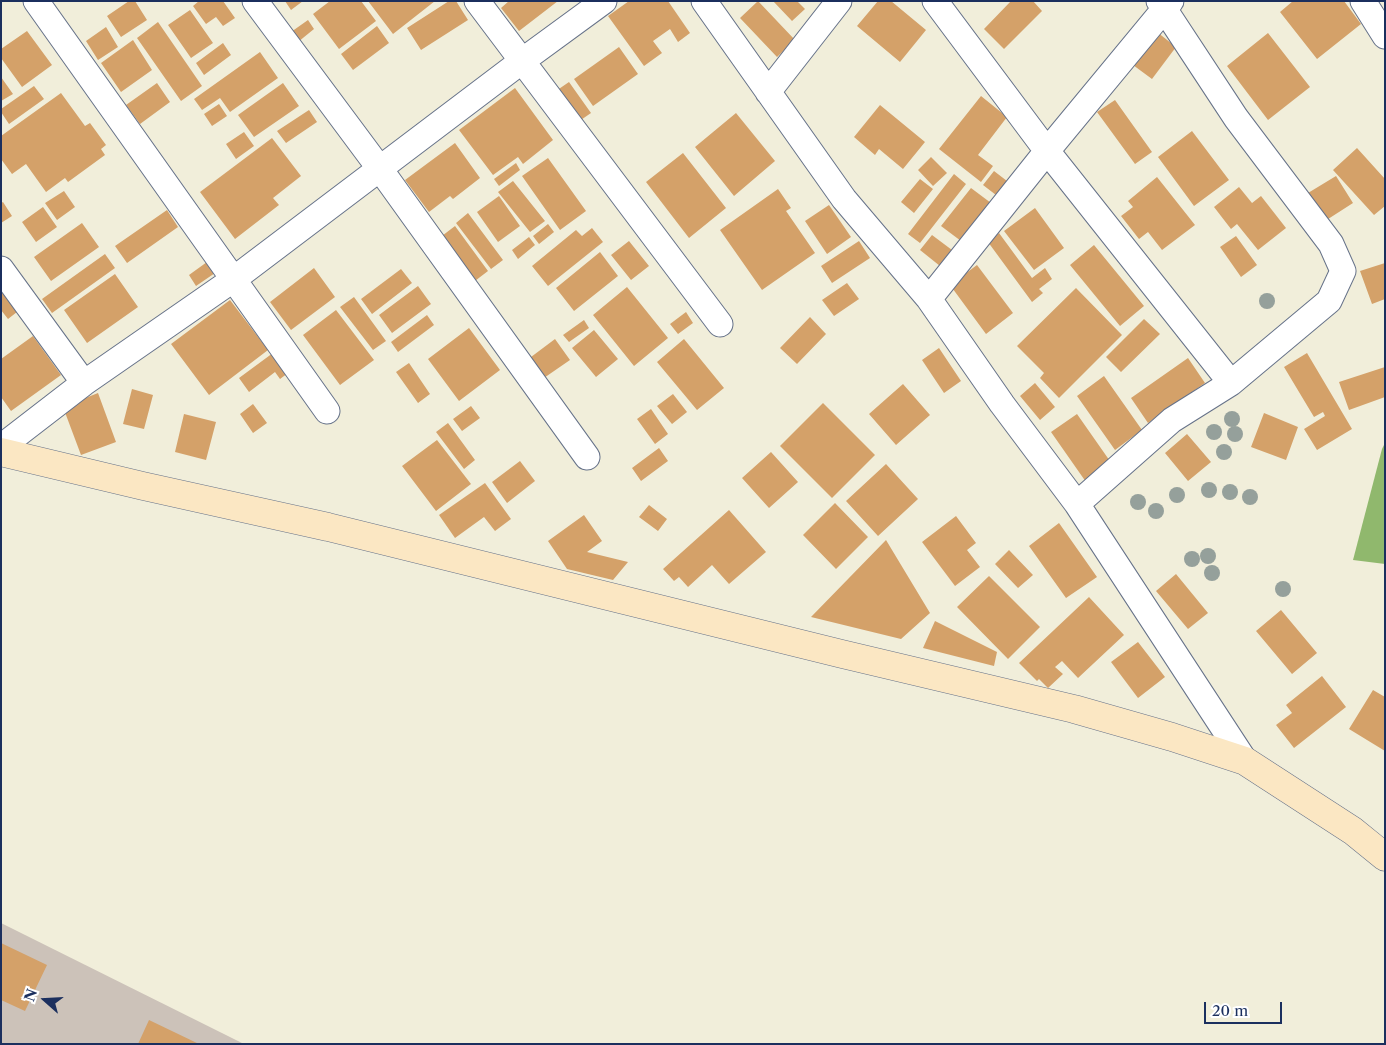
<!DOCTYPE html>
<style>
body{margin:0}
#map{position:relative;width:1386px;height:1045px;overflow:hidden;background:#f1eeda;font-family:"Libre Caslon Text",serif}
canvas{display:block}
.frame{position:absolute;inset:0;border:2px solid #1b2f5e;pointer-events:none}
.north{position:absolute;left:20px;top:975px;width:50px;height:50px;-webkit-text-stroke:4px #fff;paint-order:stroke;rotate:289deg;font-size:14px;font-weight:700;line-height:20px;text-align:center;color:#1b2f5e}
.north::after{content:'';display:block;margin:auto;width:18px;height:22px;background:#1b2f5e;clip-path:polygon(50% 0,100% 100%,50% 72%,0 100%)}
.scale{position:absolute;left:1204px;top:1002px;width:78px;height:22px;box-sizing:border-box;border:2px solid #1b2f5e;border-top:0;padding-left:6px;font-size:15px;line-height:18px;white-space:nowrap;color:#1b2f5e;-webkit-text-stroke:4px #fff;paint-order:stroke}
</style>
<div id="map">
<canvas width="1386" height="1045"></canvas>
<div class="frame"></div>
<div class="north">N</div>
<div class="scale">20 m</div>
</div>
<script>
const context = document.querySelector('canvas').getContext('2d');
context.lineJoin = 'round';
function paint(path, color) { context.fillStyle = color; context.fill(path, 'evenodd'); }
function stroke(path, color, width, dash) { context.strokeStyle = color; context.lineWidth = width; context.lineCap = dash ? 'butt' : 'round'; context.setLineDash(dash || []); context.stroke(path); }
const industrial = new Path2D(`
 M1 923 244 1044H1Z`);
const forest = new Path2D(`
 M1385 443V564L1353 560 1382 449Z`);
const building = new Path2D(`
 M129 1H135L147 20 121 37 107 16Z
 M199 1H223L235 18 223 26 216 17 206 24 193 6Z
 M285 1H303L291 10Z
 M330 1H361L376 21 339 49 313 14Z
 M368 1H435L393 34Z
 M449 1H456L468 20 421 50 407 28Z
 M509 1H558L519 31 501 8Z
 M629 1H668L690 33 678 42 670 29 653 41 662 53 644 66 608 16Z
 M758 1 795 40 777 57 740 18Z
 M773 1H797L805 9 792 21Z
 M878 1H891L926 30 900 62 857 26Z
 M1011 1H1033L1042 11 1004 49 984 29Z
 M1293 1H1344L1361 24 1317 59 1280 12Z
 M190 10 213 43 191 58 168 25Z
 M308 20 314 29 298 42 291 32Z
 M158 22 202 86 181 101 137 38Z
 M377 26 389 43 353 70 341 54Z
 M106 27 118 47 98 60 86 41Z
 M27 31 52 65 22 87 1 58V49Z
 M1157 32 1176 47 1152 79 1133 65Z
 M1268 33 1310 87 1268 120 1227 66Z
 M133 40 152 70 121 92 101 63Z
 M223 43 231 55 204 75 196 63Z
 M619 47 638 74 593 106 574 79Z
 M260 52 278 78 230 112 220 98 202 110 194 99Z
 M1 77 13 94 1 101Z
 M569 82 591 113 575 124 553 93Z
 M157 83 170 102 140 124 126 105Z
 M283 83 299 106 254 137 238 115Z
 M34 86 44 99 9 124 1 112V109Z
 M515 88 553 140 523 164 518 157 493 175 459 130Z
 M61 93 85 126 90 123 106 145 101 149 105 155 68 182 65 178 46 192 26 164 12 174 1 159V136Z
 M981 96 1007 117 978 155 993 166 981 182 939 149Z
 M1115 100 1152 152 1135 164 1097 112Z
 M219 104 227 116 212 126 204 114Z
 M880 105 925 142 903 169 879 149 875 155 854 137Z
 M309 110 317 122 286 143 277 131Z
 M736 113 775 161 734 196 695 147Z
 M1192 131 1229 180 1194 206 1158 157Z
 M244 132 254 146 236 159 226 144Z
 M272 138 301 176 273 198 279 205 235 239 200 192Z
 M455 143 480 178 453 199 450 196 429 212 405 180Z
 M1357 148 1385 179V206L1374 215 1333 170Z
 M683 153 726 208 689 238 646 182Z
 M931 157 947 173 933 186 918 170Z
 M548 158 586 211 560 230 522 176Z
 M516 163 520 170 499 186 494 179Z
 M994 171 1007 181 996 195 983 185Z
 M954 174 966 184 920 243 908 234Z
 M1336 176 1353 203 1325 221 1308 193Z
 M1157 177 1195 225 1162 250 1148 232 1139 239 1121 216 1133 207 1128 201Z
 M920 179 933 189 914 213 901 202Z
 M513 181 545 221 530 232 498 192Z
 M1239 187 1252 203 1261 196 1286 228 1258 250 1237 224 1231 229 1214 207Z
 M971 188 991 203 961 241 941 226Z
 M778 189 791 208 786 211 815 253 762 290 720 230Z
 M64 191 75 207 57 220 45 203Z
 M499 196 520 226 498 242 477 212Z
 M3 202 12 216 1 223V203Z
 M829 205 851 237 827 254 805 221Z
 M43 207 57 227 36 242 22 222Z
 M1035 208 1064 248 1034 270 1004 231Z
 M167 210 178 227 127 263 115 246Z
 M468 213 503 260 491 269 456 223Z
 M82 223 99 247 51 281 34 257Z
 M548 224 554 232 539 244 533 236Z
 M455 226 488 271 471 284 438 239Z
 M592 228 603 242 548 286 532 266 576 230 582 236Z
 M999 233 1032 278 1045 268 1052 279 1039 289 1043 293 1032 302 988 242Z
 M932 235 952 250 940 266 920 250Z
 M1236 236 1257 265 1241 277 1220 247Z
 M529 237 535 245 518 259 512 250Z
 M629 241 649 266 631 280 611 255Z
 M859 241 870 258 832 283 821 266Z
 M1094 245 1144 306 1120 326 1070 265Z
 M600 252 618 276 574 311 556 288Z
 M105 254 115 268 52 313 42 299Z
 M207 262 215 273 196 286 189 275Z
 M1385 263V299L1372 304 1360 271Z
 M977 265 1013 313 986 334 950 285Z
 M314 268 335 297 291 330 270 302Z
 M401 269 412 283 372 314 361 299Z
 M115 274 138 307 87 343 64 310Z
 M847 283 859 299 834 316 822 300Z
 M418 286 431 304 392 333 379 315Z
 M627 287 668 338 634 366 593 315Z
 M1076 288 1122 335 1059 398 1040 378 1044 373 1017 346Z
 M1 290 17 312 8 319 1 310Z
 M354 297 386 341 373 350 340 307Z
 M230 300 268 350 209 395 171 344Z
 M336 310 374 360 340 385 303 335Z
 M686 312 693 323 678 334 670 324Z
 M427 315 434 325 398 352 391 342Z
 M810 317 826 334 797 364 780 348Z
 M1144 319 1160 334 1121 372 1106 357Z
 M584 320 589 328 569 342 563 335Z
 M469 328 500 370 459 401 428 359Z
 M594 330 618 359 596 377 572 348Z
 M33 336 61 375 11 411 1 397V359Z
 M555 339 570 360 541 380 527 360Z
 M684 339 724 388 697 410 657 362Z
 M939 348 961 381 944 393 922 360Z
 M277 350 292 370 280 379 275 372 249 392 239 378Z
 M1307 353 1352 429 1317 450 1304 429 1325 416 1323 412 1314 417 1284 367Z
 M1188 358 1205 383 1148 423 1131 398Z
 M409 363 430 394 418 403 396 372Z
 M1385 367V397L1349 410 1339 382Z
 M1104 376 1142 430 1115 450 1077 396Z
 M1035 383 1055 407 1040 420 1020 396Z
 M903 384 930 415 896 445 869 414Z
 M132 389 153 395 144 429 123 424Z
 M98 393 116 442 81 455 63 407Z
 M673 394 687 412 672 424 657 406Z
 M823 403 875 455 832 498 780 446Z
 M253 404 267 423 253 433 240 414Z
 M471 406 480 418 462 431 453 419Z
 M651 409 668 434 655 444 637 419Z
 M1264 413 1298 427 1286 460 1251 447Z
 M184 414 216 422 206 460 175 452Z
 M1077 414 1112 464 1086 482 1051 432Z
 M448 423 475 460 464 469 436 432Z
 M1187 434 1211 462 1188 481 1165 453Z
 M437 440 471 484 436 511 402 466Z
 M659 448 668 461 641 481 632 468Z
 M771 452 798 482 769 508 742 478Z
 M520 461 535 481 507 503 492 482Z
 M886 464 918 499 878 536 846 501Z
 M485 483 511 519 495 531 484 517 455 538 439 515Z
 M835 503 868 537 836 569 803 535Z
 M649 505 667 519 658 531 639 517Z
 M729 510 766 552 729 584 712 565 688 587 679 577 674 581 663 569Z
 M584 515 602 541 587 552 628 562 613 580 567 569 548 541Z
 M956 516 976 543 967 550 980 567 955 586 922 542Z
 M1059 523 1097 577 1066 598 1029 546Z
 M886 540 930 613 901 639 811 617Z
 M1009 550 1033 575 1018 588 995 564Z
 M1176 574 1208 613 1188 629 1156 591Z
 M989 576 1040 627 1008 659 957 607Z
 M1089 597 1124 635 1078 678 1062 661 1055 667 1063 674 1048 688 1039 679 1037 681 1019 663Z
 M1281 610 1317 653 1292 674 1256 631Z
 M935 621 997 652 994 666 923 648Z
 M1138 642 1165 677 1138 698 1111 662Z
 M1322 676 1346 707 1294 748 1276 725 1292 713 1286 705Z
 M1373 690 1385 697V751L1349 729Z
 M1 943 47 965 25 1011 1 1000Z
 M149 1020 199 1044H138Z`);
const street = new Path2D(`
 M36 1 327 411
 M255 1 380 169 587 457
 M477 1 720 324
 M704 1 844 199 929 299 1002 404 1077 504 1245 761
 M935 1 1047 151 1231 383
 M1363 1 1385 36
 M768 92 839 1
 M1 269 84 383
 M929 299 1047 151 1171 1
 M1 447 84 383 234 279 522 61 604 1
 M1077 504 1172 420 1231 383 1329 301 1343 271 1331 244 1236 118 1159 1`);
const secondary = new Path2D(`
 M1 452 143 486 328 527 842 654 1074 709 1172 737 1245 761 1353 831 1385 857`);
const trees = [
 [1267,301],
 [1232,419],
 [1214,432],
 [1235,434],
 [1224,452],
 [1209,490],
 [1230,492],
 [1177,495],
 [1250,497],
 [1138,502],
 [1156,511],
 [1208,556],
 [1192,559],
 [1212,573],
 [1283,589]
];
paint(industrial, '#ccc2b9');
paint(forest, '#90b86d');
paint(building, '#d4a169');
stroke(street, '#667289', 27);
stroke(secondary, '#667289', 29);
stroke(street, '#fff', 25);
stroke(secondary, '#fbe7c3', 28);
context.fillStyle = '#95a09b';
for (const [x, y] of trees) { context.beginPath(); context.arc(x, y, 8, 0, 2 * Math.PI); context.fill(); }
</script>
